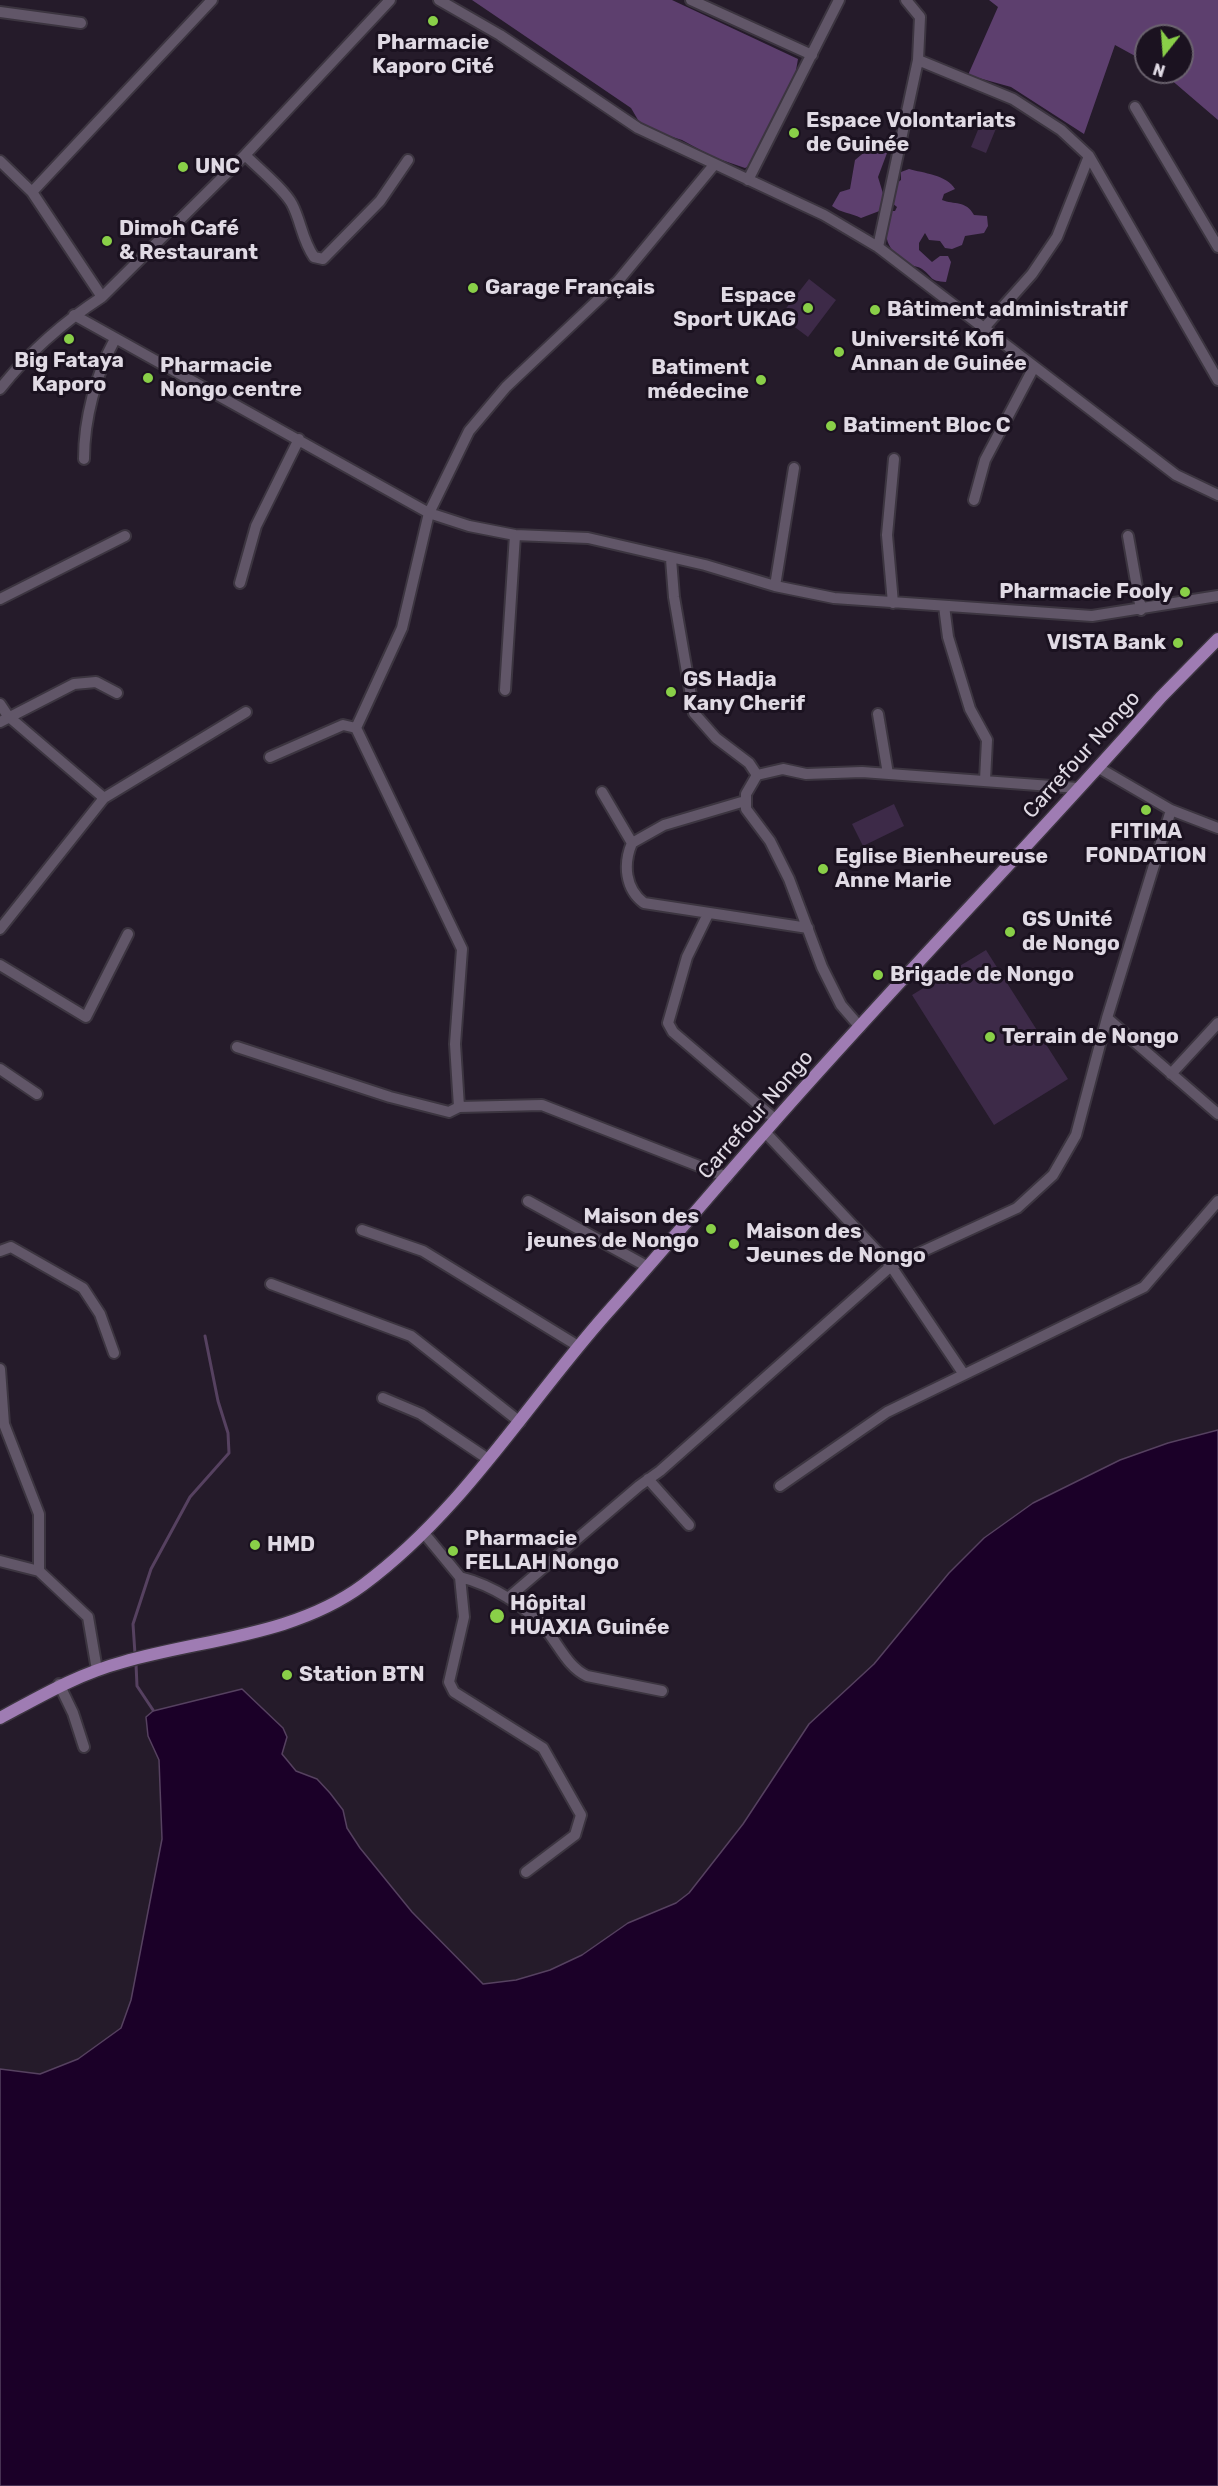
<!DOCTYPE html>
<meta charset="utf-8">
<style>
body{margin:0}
#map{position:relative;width:1218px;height:2486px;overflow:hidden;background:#251b2a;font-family:Rubik,sans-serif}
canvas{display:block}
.north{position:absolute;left:1134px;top:24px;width:60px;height:60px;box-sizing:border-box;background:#1b1220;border:2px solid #6a626e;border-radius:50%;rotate:197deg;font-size:16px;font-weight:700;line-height:24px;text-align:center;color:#e0dae4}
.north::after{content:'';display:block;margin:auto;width:21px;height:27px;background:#89cf48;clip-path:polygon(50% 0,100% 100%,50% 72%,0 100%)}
</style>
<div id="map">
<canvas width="1218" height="2486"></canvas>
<div class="north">N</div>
</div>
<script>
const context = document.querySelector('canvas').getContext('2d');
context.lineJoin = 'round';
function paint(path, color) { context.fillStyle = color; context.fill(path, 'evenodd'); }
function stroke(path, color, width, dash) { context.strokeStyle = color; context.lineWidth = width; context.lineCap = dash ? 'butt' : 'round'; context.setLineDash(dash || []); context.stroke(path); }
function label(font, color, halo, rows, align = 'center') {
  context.font = font + ' Rubik,sans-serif'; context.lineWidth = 6; context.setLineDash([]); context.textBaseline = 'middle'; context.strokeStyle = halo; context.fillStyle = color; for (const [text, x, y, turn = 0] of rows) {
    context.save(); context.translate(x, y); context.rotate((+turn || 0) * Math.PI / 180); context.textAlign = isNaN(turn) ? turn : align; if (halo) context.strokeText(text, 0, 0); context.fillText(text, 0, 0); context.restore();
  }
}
const green = new Path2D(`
 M984 115 999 121 986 153 971 147Z
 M809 279 836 300 808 337 780 316Z
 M894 804 904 826 863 846 852 824Z
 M986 950 1068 1079 994 1125 912 995Z`);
const forest = new Path2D(`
 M472 0H672L798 59 795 76 760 144 766 154 760 162 745 168 713 157 682 140 650 130 641 125 631 108Z
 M989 0H1218V120L1162 72H1182V36H1146V62L1115 45 1084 134 1011 87 968 75 998 7Z
 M868 143 887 153 878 177 885 200 882 210 861 218C851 213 841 213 832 206L840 192 850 189 855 160 867 150 864 144Z
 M909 169C923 173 947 175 955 189L944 194 942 200C954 205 966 200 974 215L987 216 988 226 984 233 965 236 962 245 952 249 945 248 940 241 929 240 925 233 919 243V250L932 262 940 256H948L951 262 946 282C929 281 933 277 922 269 918 266 912 266 908 264 886 249 882 237 890 211H895L897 207 892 203 894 185 901 180V172Z`);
const water = new Path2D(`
 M1218 1430V2486H0V2069L40 2074 78 2059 121 2028 131 2000 162 1839 159 1760 148 1736 146 1717 153 1711 242 1689 283 1728 287 1737 282 1754 296 1771 317 1779 330 1793 343 1810 347 1828 360 1848 412 1912 483 1984 516 1980 550 1970 582 1955 628 1923 676 1903 689 1893 743 1824 809 1724 874 1664 949 1573 984 1538 1033 1503 1120 1460 1168 1443Z`);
const stream = new Path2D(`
 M135 1654 133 1624 151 1569 190 1497 229 1453 228 1433 218 1401 205 1336
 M136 1664 137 1686 153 1710`);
const minor = new Path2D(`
 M439 0 500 35 638 128 824 215 878 247 1176 475 1218 495
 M691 0 812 55
 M0 12 81 23
 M918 60 1013 99 1061 130 1089 156 1218 380
 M1135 107 1218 247
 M245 155C258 168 284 189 292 204 301 221 302 240 314 257L323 259 380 201 408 160
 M0 161 32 192 102 297
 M748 180 839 0
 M32 192 212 0
 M878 247 918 60 920 17 906 0
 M74 315 429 513 469 526 515 535 588 538 705 565 775 586 834 598 1092 616 1218 596
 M984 328 1032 274 1057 237 1089 156
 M0 389C29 352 62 323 102 297L245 155 390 0
 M84 459C84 419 96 374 115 339
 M974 500 985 460 1034 367
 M1128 536 1141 610
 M671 559 674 597 694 713 716 738 749 763 757 775
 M240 583 256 526 299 439
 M775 586 794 468
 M0 599 125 536
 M893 603 887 535 894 459
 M944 606 948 637 970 709 987 740 985 780
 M505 690 515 535
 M0 704 8 716 104 798
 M878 714 888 774
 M0 722 74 684 96 682 117 693
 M270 757 343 725 356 728
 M1099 768 1171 810 1218 828
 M602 792 632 843
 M745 801 664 825 632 843C623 864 625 889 644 903L808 928
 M708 914 687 957 668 1023 673 1032 776 1120
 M0 929 104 798 246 712
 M0 965 86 1017 128 934
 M1107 1018 1218 1114
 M860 1027 841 1005 822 967 789 879 770 841 746 809V794L757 775 783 769 806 774 862 772 1078 788
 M237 1047 390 1097 449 1112 459 1107 542 1105 727 1177
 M0 1069 37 1094
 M1171 1074 1218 1023
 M459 1107 455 1044 462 949 356 728 402 628 429 513 469 431 506 387 618 281 714 165
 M765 1132 891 1266 963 1373
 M528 1201 648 1267
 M362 1230 423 1251 578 1346
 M0 1251 11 1247 83 1288 100 1314 114 1353
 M271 1284 411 1336 520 1422
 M0 1369 4 1424 39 1514V1571L88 1617 97 1670
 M383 1398 421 1414 488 1459
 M648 1479 689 1525
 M780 1486 887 1412 1144 1287 1218 1201
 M423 1532 460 1577 464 1617 449 1682 454 1692 543 1748 581 1815 575 1835 526 1872
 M0 1561 39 1571
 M460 1577C492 1585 526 1606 547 1631 560 1647 568 1667 587 1676L662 1691
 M508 1598 639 1486 660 1471 891 1266 1017 1208 1053 1175 1076 1135 1107 1018 1171 810
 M59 1684 73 1713 84 1747`);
const major = new Path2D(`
 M0 1718C41 1696 78 1674 123 1662 203 1639 294 1636 363 1585 462 1512 527 1403 607 1313 660 1254 711 1193 764 1133 893 985 1031 845 1161 697L1218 639`);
const markers = [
 [433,21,6,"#89cf48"],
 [794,133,6,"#89cf48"],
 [183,167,6,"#89cf48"],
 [107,241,6,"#89cf48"],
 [473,288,6,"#89cf48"],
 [808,308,6,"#89cf48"],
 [875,310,6,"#89cf48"],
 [69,339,6,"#89cf48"],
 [839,352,6,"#89cf48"],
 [148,378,6,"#89cf48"],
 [761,380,6,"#89cf48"],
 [831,426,6,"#89cf48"],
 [1185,592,6,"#89cf48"],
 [1178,643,6,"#89cf48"],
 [671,692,6,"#89cf48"],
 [1146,810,6,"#89cf48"],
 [823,869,6,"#89cf48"],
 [1010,932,6,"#89cf48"],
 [878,975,6,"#89cf48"],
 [990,1037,6,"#89cf48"],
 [711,1229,6,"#89cf48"],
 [734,1244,6,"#89cf48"],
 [255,1545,6,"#89cf48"],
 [453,1551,6,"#89cf48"],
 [497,1616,8,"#89cf48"],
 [287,1675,6,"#89cf48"]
];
const poiNames = [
 ["Pharmacie",433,43,"center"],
 ["Kaporo Cité",433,67,"center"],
 ["Espace Volontariats",806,121],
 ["de Guinée",806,145],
 ["UNC",195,167],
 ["Dimoh Café",119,229],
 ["& Restaurant",119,253],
 ["Garage Français",485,288],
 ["Espace",796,296,"right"],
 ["Sport UKAG",796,320,"right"],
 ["Bâtiment administratif",887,310],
 ["Université Kofi",851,340],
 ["Annan de Guinée",851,364],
 ["Big Fataya",69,361,"center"],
 ["Kaporo",69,385,"center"],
 ["Pharmacie",160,366],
 ["Nongo centre",160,390],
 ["Batiment",749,368,"right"],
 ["médecine",749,392,"right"],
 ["Batiment Bloc C",843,426],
 ["Pharmacie Fooly",1173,592,"right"],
 ["VISTA Bank",1166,643,"right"],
 ["GS Hadja",683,680],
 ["Kany Cherif",683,704],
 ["FITIMA",1146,832,"center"],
 ["FONDATION",1146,856,"center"],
 ["Eglise Bienheureuse",835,857],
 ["Anne Marie",835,881],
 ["GS Unité",1022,920],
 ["de Nongo",1022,944],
 ["Brigade de Nongo",890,975],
 ["Terrain de Nongo",1002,1037],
 ["Maison des",699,1217,"right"],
 ["jeunes de Nongo",699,1241,"right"],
 ["Maison des",746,1232],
 ["Jeunes de Nongo",746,1256],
 ["Pharmacie",465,1539],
 ["FELLAH Nongo",465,1563],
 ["HMD",267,1545],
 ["Hôpital",510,1604],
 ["HUAXIA Guinée",510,1628],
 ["Station BTN",299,1675]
];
const streetNames = [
 ["Carrefour Nongo",1082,755,-48],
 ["Carrefour Nongo",756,1115,-49]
];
paint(green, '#3d2a48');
paint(forest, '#5d3f6e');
paint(water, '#1b0028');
stroke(water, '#564160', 1.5);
stroke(stream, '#564160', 3);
stroke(minor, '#3c3540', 14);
stroke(major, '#3c3540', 15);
stroke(minor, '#615668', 10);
stroke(major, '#9f7cb3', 12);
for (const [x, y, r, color] of markers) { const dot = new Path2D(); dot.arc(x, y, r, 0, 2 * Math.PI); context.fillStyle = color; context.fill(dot); stroke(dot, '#1b1220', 2); }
label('bold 21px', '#e0dae4', '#1b1220', poiNames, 'left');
label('21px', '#e0dae4', '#1b1220', streetNames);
</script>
